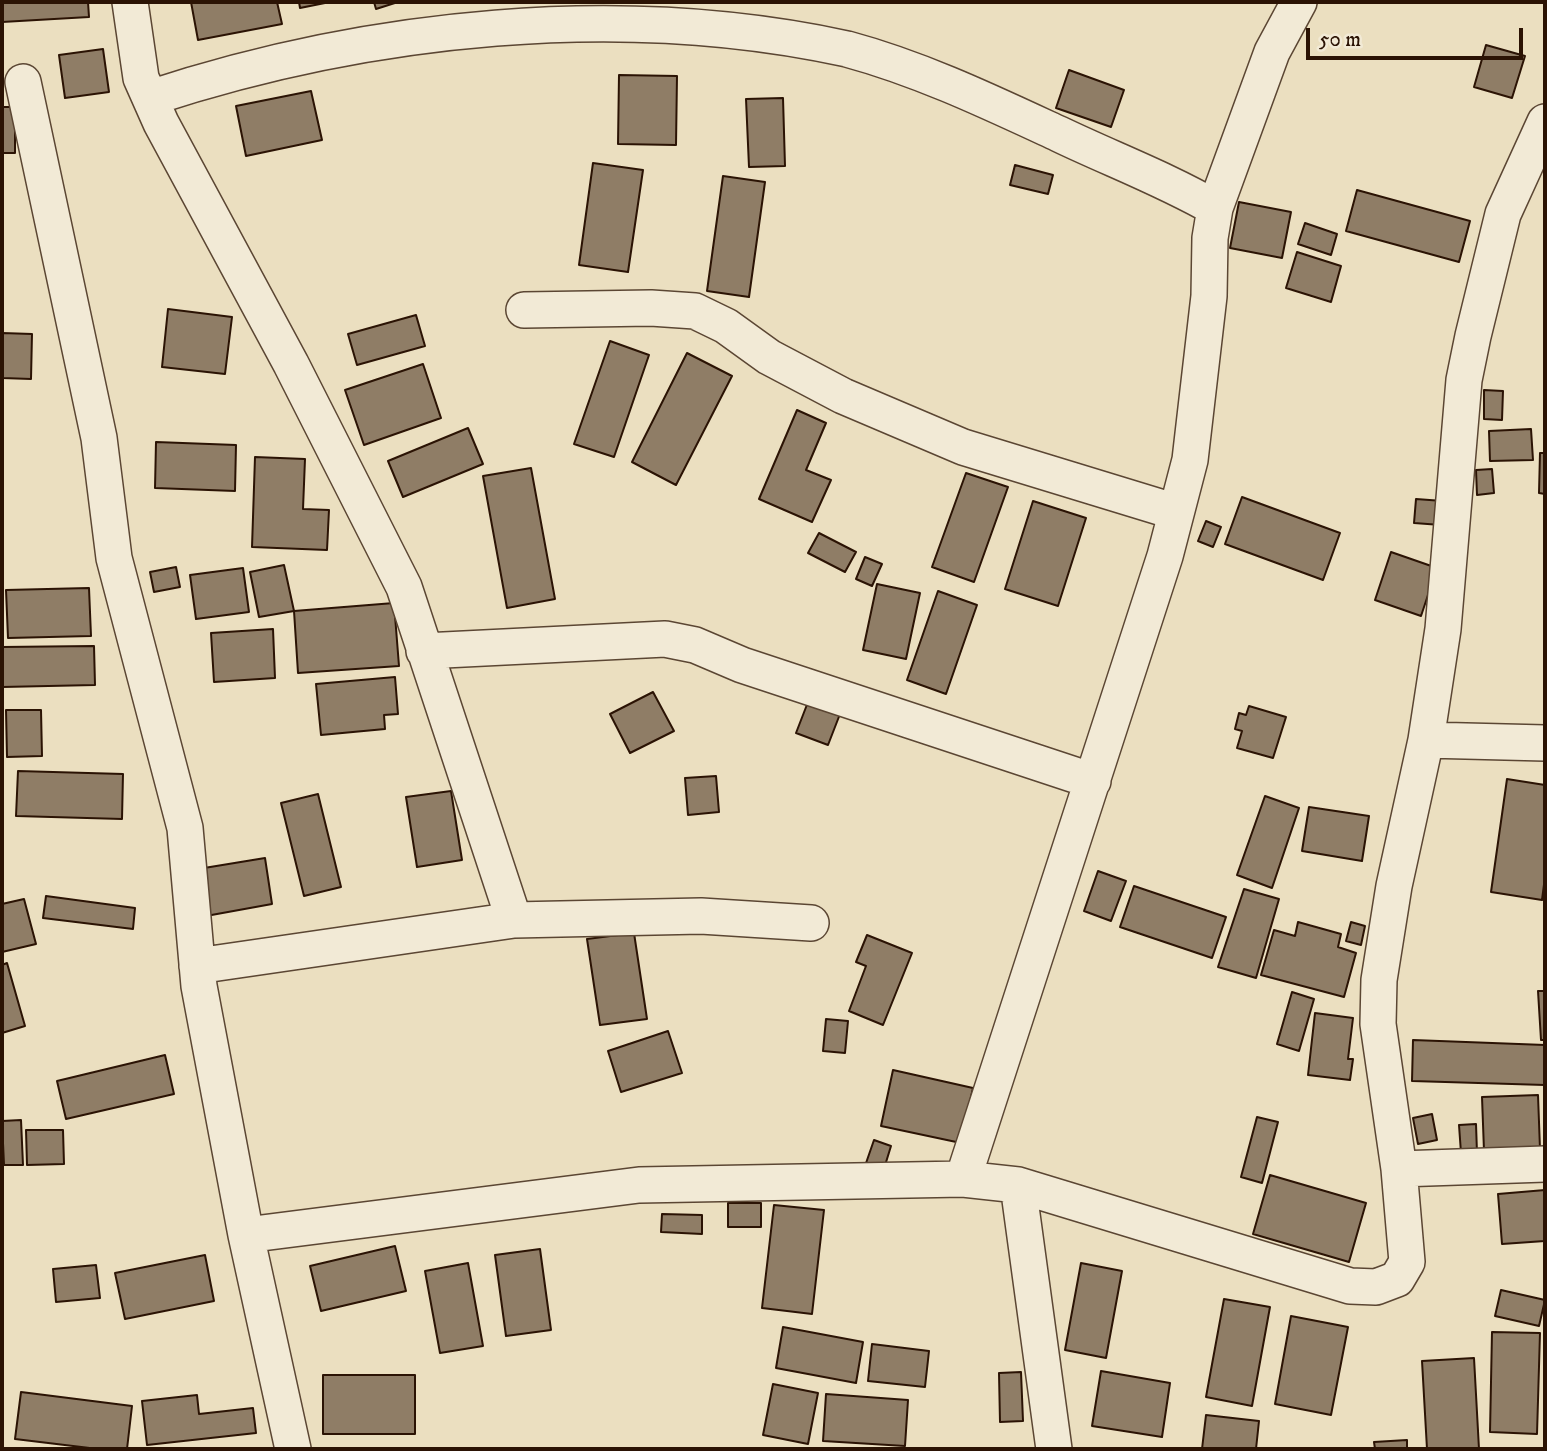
<!DOCTYPE html>
<style>
body{margin:0}
#map{position:relative;width:1547px;height:1451px;overflow:hidden;background:#ebdfc0;font-family:"IM FELL DW Pica",serif}
canvas{display:block}
.frame{position:absolute;inset:0;border:4px solid #2b1304;pointer-events:none}
.scale{position:absolute;left:1306px;top:28px;width:217px;height:32px;box-sizing:border-box;border:4px solid #2b1304;border-top:0;padding-left:9px;font-size:21px;line-height:24px;white-space:nowrap;color:#2b1304;-webkit-text-stroke:5px #f2ead6;paint-order:stroke}
</style>
<div id="map">
<canvas width="1547" height="1451"></canvas>
<div class="frame"></div>
<div class="scale">50 m</div>
</div>
<script>
const context = document.querySelector('canvas').getContext('2d');
context.lineJoin = 'round';
function paint(path, color) { context.fillStyle = color; context.fill(path, 'evenodd'); }
function stroke(path, color, width, dash) { context.strokeStyle = color; context.lineWidth = width; context.lineCap = dash ? 'butt' : 'round'; context.setLineDash(dash || []); context.stroke(path); }
const building = new Path2D(`
 M2 2H88L89 17 2 22Z
 M191 2H277L282 24 198 40Z
 M299 2H330L300 8Z
 M374 2H398L376 9Z
 M1486 45 1525 56 1512 98 1474 87Z
 M103 49 109 92 65 98 59 55Z
 M1069 70 1124 90 1111 127 1056 108Z
 M619 75 677 76 676 145 618 144Z
 M311 91 322 140 246 156 236 106Z
 M783 98 785 166 749 167 746 99Z
 M2 107H15V153H2Z
 M593 163 643 170 628 272 579 265Z
 M1015 165 1053 175 1048 194 1010 185Z
 M723 176 765 182 749 297 707 291Z
 M1357 190 1470 221 1459 262 1346 231Z
 M1239 202 1291 212 1282 258 1230 248Z
 M1305 223 1337 234 1331 255 1298 244Z
 M1297 252 1341 266 1331 302 1286 288Z
 M168 309 232 317 225 374 162 367Z
 M416 315 425 346 357 365 348 334Z
 M2 333 32 334 31 379 2 378Z
 M610 341 649 355 614 457 574 444Z
 M687 353 732 376 676 485 632 462Z
 M423 364 441 418 364 445 345 390Z
 M1484 390 1503 391 1502 420 1484 419Z
 M797 410 826 423 806 470 831 480 812 522 759 499Z
 M468 428 483 464 403 497 388 461Z
 M1531 429 1533 460 1490 461 1489 431Z
 M156 442 236 445 235 491 155 488Z
 M1540 453H1545V494L1539 493Z
 M255 457 305 459 303 509 329 510 327 550 252 547Z
 M531 468 555 599 507 608 483 476Z
 M1492 469 1494 493 1477 495 1476 470Z
 M966 473 1008 487 974 582 932 567Z
 M1242 497 1340 533 1323 580 1225 544Z
 M1416 499 1443 501 1441 525 1414 523Z
 M1033 501 1086 518 1058 606 1005 589Z
 M1206 521 1221 527 1213 547 1198 541Z
 M819 533 856 552 845 572 808 553Z
 M1391 552 1437 568 1421 616 1375 600Z
 M865 557 882 564 872 586 856 579Z
 M284 565 294 611 259 617 250 572Z
 M176 567 180 587 154 592 150 572Z
 M243 568 249 612 196 619 190 575Z
 M877 584 920 593 906 659 863 650Z
 M89 588 91 636 8 638 6 590Z
 M938 591 977 605 946 694 907 680Z
 M394 603 399 666 298 673 294 611Z
 M273 629 275 678 214 682 211 633Z
 M94 646 95 685 2 687V647Z
 M395 677 398 714 384 715 385 729 321 735 316 684Z
 M653 692 674 731 630 753 610 714Z
 M808 702 840 714 828 745 796 733Z
 M1249 706 1286 717 1273 758 1237 748 1242 731 1235 729 1239 713 1246 715Z
 M6 710H41L42 756 7 757Z
 M18 771 123 774 122 819 16 816Z
 M716 776 719 812 688 815 685 778Z
 M1507 779 1545 785V877L1542 900 1491 892Z
 M451 791 462 860 417 867 406 797Z
 M318 794 341 887 304 896 281 803Z
 M1265 796 1299 808 1272 888 1237 875Z
 M1309 807 1369 816 1362 861 1302 851Z
 M265 858 272 904 206 916 198 869Z
 M1098 871 1126 881 1111 921 1084 911Z
 M1134 886 1226 917 1212 958 1120 927Z
 M1244 889 1279 899 1256 978 1218 967Z
 M46 896 135 908 133 929 43 918Z
 M24 899 36 944 2 952V904Z
 M1298 922 1341 934 1338 947 1356 953 1344 997 1261 975 1274 930 1295 936Z
 M1351 922 1365 926 1361 945 1346 941Z
 M634 933 647 1019 600 1025 587 939Z
 M867 935 912 953 883 1025 849 1011 866 966 856 962Z
 M7 963 25 1026 2 1033V965Z
 M1538 991H1545V1040H1541Z
 M1292 992 1314 999 1299 1051 1277 1044Z
 M1315 1013 1353 1018 1348 1059H1353L1350 1080 1308 1075Z
 M826 1019 848 1021 845 1053 823 1051Z
 M668 1031 682 1073 621 1092 608 1051Z
 M1413 1040 1545 1045V1085L1412 1081Z
 M165 1055 174 1094 66 1119 57 1081Z
 M893 1070 973 1088 961 1143 881 1126Z
 M1538 1095 1540 1149 1484 1151 1482 1097Z
 M1432 1114 1437 1140 1418 1144 1413 1118Z
 M1257 1117 1278 1122 1262 1183 1241 1177Z
 M21 1120 23 1165H4L2 1121Z
 M1476 1124 1477 1153H1461L1459 1125Z
 M26 1130H63L64 1164 27 1165Z
 M874 1140 891 1146 883 1172 865 1166Z
 M1270 1175 1366 1203 1349 1262 1253 1234Z
 M1545 1190V1241L1502 1244 1498 1194Z
 M728 1203H761V1227H728Z
 M774 1205 824 1210 812 1314 762 1308Z
 M662 1214 702 1215V1234L661 1232Z
 M395 1246 406 1291 321 1311 310 1266Z
 M540 1249 551 1330 506 1336 495 1255Z
 M205 1255 214 1301 125 1319 115 1273Z
 M468 1263 483 1346 440 1353 425 1271Z
 M1081 1263 1122 1271 1106 1358 1065 1350Z
 M96 1265 100 1298 56 1302 53 1269Z
 M1501 1290 1545 1300 1539 1326 1495 1316Z
 M1224 1299 1270 1307 1252 1406 1206 1397Z
 M1291 1316 1348 1327 1331 1415 1275 1404Z
 M783 1327 863 1342 856 1383 776 1368Z
 M1492 1332 1540 1333 1537 1434 1490 1432Z
 M872 1344 929 1351 925 1387 868 1381Z
 M1474 1358 1479 1449H1427L1422 1361Z
 M1101 1371 1170 1383 1162 1437 1092 1426Z
 M1021 1372 1023 1421 1000 1422 999 1373Z
 M323 1375H415V1434H323Z
 M773 1384 818 1393 808 1444 763 1435Z
 M21 1392 132 1406 127 1449H98L15 1439Z
 M826 1394 908 1400 905 1446 823 1441Z
 M197 1395 199 1414 253 1408 256 1433 147 1445 142 1401Z
 M1206 1415 1259 1421 1256 1449H1202Z
 M1407 1440V1449H1375L1374 1442Z`);
const minor = new Path2D(`
 M130 2 141 78 161 123 291 364 404 587 514 920 197 966
 M23 82 99 438 114 558 185 828 199 986 246 1235 293 1449
 M150 98C369 26 621 0 847 49 921 69 990 102 1059 134 1111 159 1165 179 1215 208
 M524 310 651 308 695 311 726 326 769 357 843 396 963 447 1176 512
 M424 651 665 639 695 645 742 665 1093 781
 M1426 740 1545 743
 M514 920 701 916 811 923
 M1399 1169 1545 1164
 M963 1179 1165 556 1190 460 1209 296 1210 238 1215 208 1272 52 1299 2
 M1018 1185 1054 1449
 M246 1235 639 1185 963 1179 1018 1185 1350 1286 1376 1287 1397 1279 1407 1262 1399 1169 1378 1024 1379 980 1394 886 1426 740 1443 629 1464 380 1473 336 1503 214 1545 122`);
paint(building, '#8f7d66');
stroke(building, '#2b1304', 2);
stroke(minor, '#5b4633', 38);
stroke(minor, '#f2ead6', 35);
</script>
